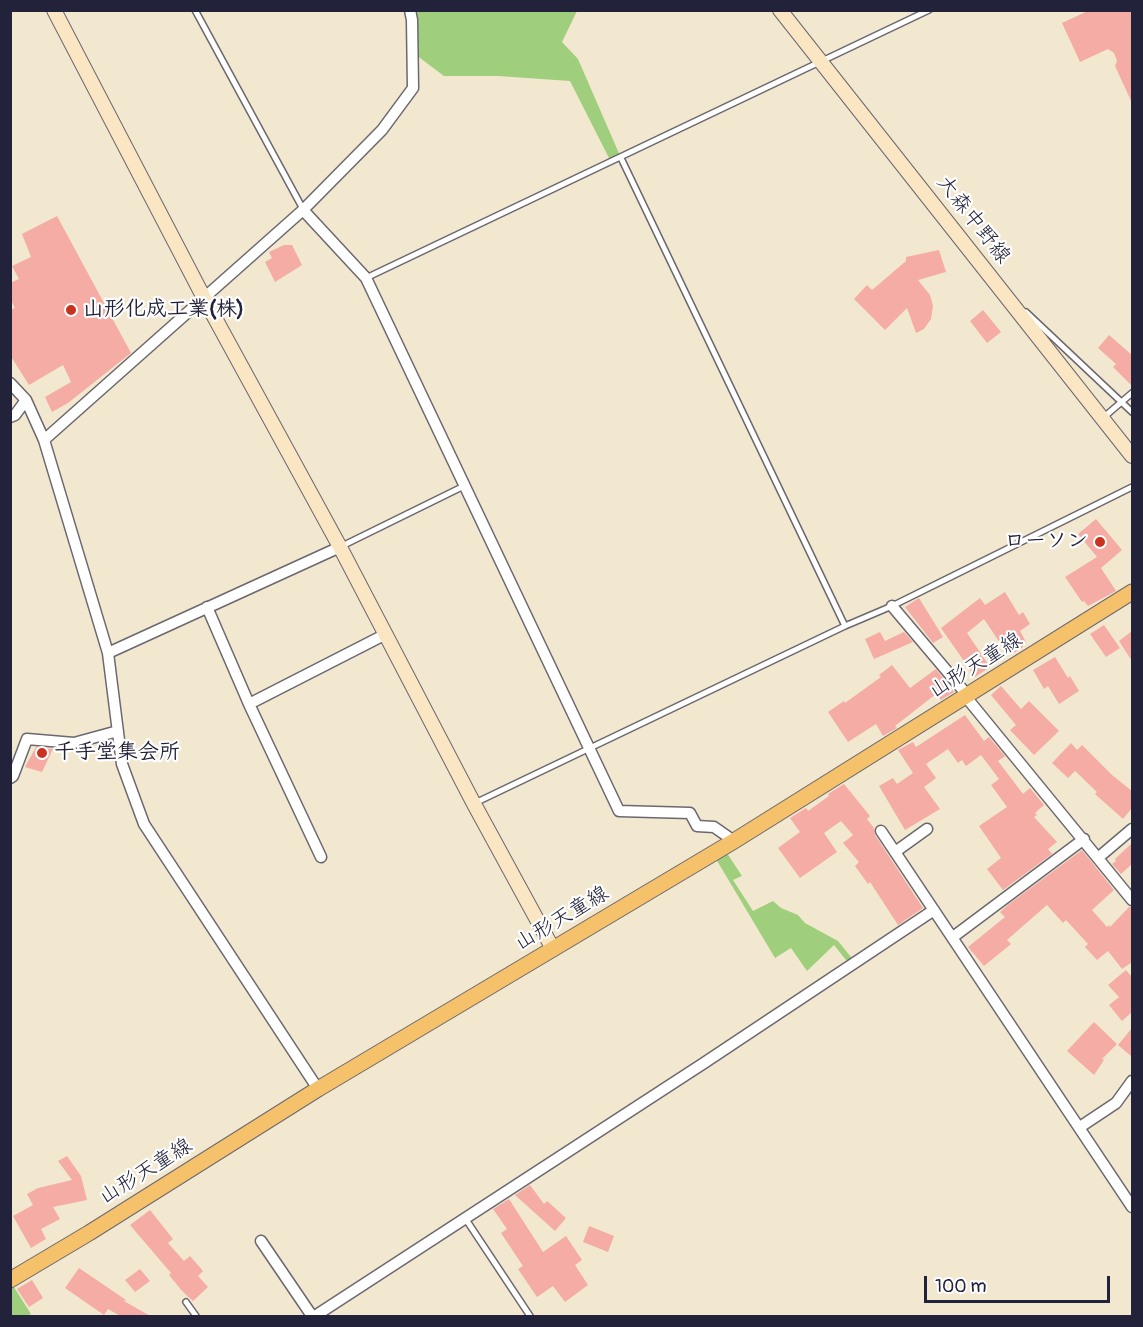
<!DOCTYPE html>
<meta charset="utf-8">
<style>
body{margin:0}
#map{position:relative;width:1143px;height:1327px;overflow:hidden;background:#f2e8cf;font-family:Pangolin,sans-serif}
canvas{display:block}
.frame{position:absolute;inset:0;border:12px solid #22223b;pointer-events:none}
.scale{position:absolute;left:924px;top:1276px;width:186px;height:27px;box-sizing:border-box;border:3px solid #22223b;border-top:0;padding-left:8px;font-size:18px;line-height:21px;white-space:nowrap;color:#22223b;-webkit-text-stroke:4px #fff;paint-order:stroke}
</style>
<div id="map">
<canvas width="1143" height="1327"></canvas>
<div class="frame"></div>
<div class="scale">100 m</div>
</div>
<script>
const context = document.querySelector('canvas').getContext('2d');
context.lineJoin = 'round';
function paint(path, color) { context.fillStyle = color; context.fill(path, 'evenodd'); }
function stroke(path, color, width, dash) { context.strokeStyle = color; context.lineWidth = width; context.lineCap = dash ? 'butt' : 'round'; context.setLineDash(dash || []); context.stroke(path); }
function label(font, color, halo, rows, align = 'center') {
  context.font = font + ' Pangolin,"Klee One",sans-serif'; context.lineWidth = 4.5; context.setLineDash([]); context.textBaseline = 'middle'; context.strokeStyle = halo; context.fillStyle = color; for (const [text, x, y, turn = 0] of rows) {
    context.save(); context.translate(x, y); context.rotate((+turn || 0) * Math.PI / 180); context.textAlign = isNaN(turn) ? turn : align; if (halo) context.strokeText(text, 0, 0); context.fillText(text, 0, 0); context.restore();
  }
}
const green = new Path2D(`
 M410 11H577L562 42 578 59 621 158 610 160 570 81 498 76H444L412 52Z
 M723 847 742 876 733 880 753 911 773 901 781 908 798 915 805 923 838 941 855 962 850 965 834 945 807 971 791 948 775 958 713 854Z
 M12 1284 31 1314 27 1316H11L10 1285Z`);
const building = new Path2D(`
 M1090 10H1132V103L1115 66 1117 61 1114 53 1108 49 1080 62 1062 23Z
 M57 216 131 353 68 403 52 412 45 397 71 382 63 365 29 385 10 355V310L15 308 10 298V283L19 279 12 266 31 257 22 234Z
 M284 245H292L302 265 275 282 265 262 272 258 269 252Z
 M939 250 946 272 918 280 930 295 933 306 931 319 924 329 916 333 907 308 885 330 854 299 867 285 872 290 906 261V257Z
 M983 310 1001 332 987 343 970 321Z
 M1109 335 1132 355V386L1113 367 1116 364 1098 348Z
 M1096 519 1122 550 1101 568 1116 591 1088 606 1084 601 1082 602 1065 577 1097 557 1078 534Z
 M1005 592 1019 615 1023 612 1030 624 1020 631 1026 642 1022 645 1023 647 1012 654 1006 643 1002 646 984 619 967 633 990 667 975 677 941 628 980 598 985 605Z
 M919 598 943 637 933 643 905 607Z
 M1104 625 1120 648 1106 657 1090 634Z
 M1132 631V661L1119 641Z
 M880 632 885 641 904 632 913 642 874 659 865 639Z
 M1055 657 1068 678 1070 676 1079 691 1059 704 1048 686 1044 689 1033 670Z
 M892 665 910 688 936 669 954 692 941 700 936 694 895 726 897 728 883 736 876 724 848 742 828 712 844 701 845 703 881 677 879 675Z
 M1001 686 1021 709 1029 701 1059 731 1034 755 1010 730 1016 725 991 695Z
 M965 715 984 741 989 737 1005 756 998 761 1023 794 1030 788 1044 805 1035 813 1037 815 1034 817 1057 842 1048 849 1052 854 1003 890 987 869 1001 858 979 826 1007 807 991 785 999 779 981 755 966 766 962 760 958 763 948 749 926 764 936 778 924 787 940 809 905 830 879 786 893 778 897 784 913 773 898 750 913 742 916 747Z
 M1071 743 1077 750 1082 745 1112 775 1132 791V808L1123 819 1095 794 1097 792 1075 771 1068 778 1052 763Z
 M36 747 53 749 42 772 25 767Z
 M844 784 870 816 867 819 874 828 875 835 923 908 898 925 870 882 868 884 855 866 859 862 843 843 853 835 841 821 824 833 837 852 800 878 778 848 800 832 790 818 806 808 808 811 829 796 828 794Z
 M1132 843V864L1121 874 1112 864 1116 861 1115 859Z
 M1082 850 1114 890 1092 910 1107 927 1109 925 1110 927 1129 907H1132V962L1122 969 1108 951 1097 960 1085 947 1088 944 1066 920 1063 923 1047 905 1007 940 1011 944 984 966 968 947 1005 917 1000 912 1009 904Z
 M1126 970 1132 977V1012L1122 1021 1109 1005 1119 997 1108 985Z
 M1094 1022 1117 1044 1102 1059 1104 1060 1094 1075 1067 1051Z
 M1132 1028V1057L1118 1045Z
 M67 1156 81 1176 87 1200 53 1207 60 1219 41 1229 46 1239 31 1248 13 1216 33 1205 27 1194 38 1188 72 1180 58 1161Z
 M530 1185 544 1204 547 1201 566 1218 555 1231 515 1195Z
 M509 1199 543 1252 566 1236 582 1260 575 1265 588 1285 565 1302 553 1286 537 1297 518 1269 523 1266 501 1233 507 1229 493 1209Z
 M150 1210 173 1239 168 1243 184 1261 190 1256 203 1271 198 1276 208 1287 193 1301 182 1291 169 1275 171 1273 130 1225Z
 M589 1226 614 1236 608 1252 583 1242Z
 M79 1268 126 1300 124 1301 152 1317H122L108 1309 104 1315 65 1288Z
 M140 1269 150 1281 135 1292 125 1280Z
 M32 1280 43 1298 29 1307 17 1289Z`);
const lane = new Path2D(`
 M195 10 303 209
 M621 158 845 626
 M366 278 929 10
 M1026 312 1132 412
 M1104 417 1132 393
 M342 546 464 486
 M475 803 845 626 892 606 1132 487
 M465 1218 530 1316
 M186 1302 196 1316`);
const street = new Path2D(`
 M303 210 366 278 619 811 690 813 697 826 714 827 734 841
 M10 383 26 400 44 440 108 653 122 764 144 824 318 1089
 M10 417 15 415 26 400
 M44 440 303 210 382 130 413 88 412 20 410 10
 M892 606 968 696
 M207 607 249 704 321 857
 M108 653 340 547
 M966 697 1132 900
 M249 704 386 634
 M10 778 13 776 27 739 74 743 118 731
 M881 831 1132 1207
 M895 852 927 829
 M1099 857 1132 829
 M953 937 1084 839
 M1080 1127 1116 1103 1132 1081
 M261 1241 312 1316
 M315 1316 704 1063 934 910`);
const secondary = new Path2D(`
 M54 10 204 298 340 547 474 804 553 949
 M780 10 1132 456`);
const primary = new Path2D(`
 M10 1280 89 1233 318 1089 734 841 1132 592`);
const markers = [
 [71,310,6,"#c8321e"],
 [1100,542,6,"#c8321e"],
 [42,753,6,"#c8321e"]
];
const streetNames = [
 ["大森中野線",973,220,52],
 ["山形天童線",976,666,-32],
 ["山形天童線",562,919,-31],
 ["山形天童線",146,1172,-32]
];
const poiNames = [
 ["山形化成工業(株)",83,310],
 ["ローソン",1088,542,"right"],
 ["千手堂集会所",54,753]
];
paint(green, '#9fcf7d');
paint(building, '#f4aca5');
stroke(lane, '#6b676f', 8);
stroke(street, '#6b676f', 13);
stroke(secondary, '#6b676f', 16);
stroke(primary, '#6b676f', 17);
stroke(lane, '#fff', 5);
stroke(street, '#fff', 10);
stroke(secondary, '#fbe6c4', 14);
stroke(primary, '#f5c16b', 15);
for (const [x, y, r, color] of markers) { const dot = new Path2D(); dot.arc(x, y, r, 0, 2 * Math.PI); context.fillStyle = color; context.fill(dot); stroke(dot, '#fff', 2); }
label('21px', '#22223b', '#fff', streetNames);
label('bold 21px', '#22223b', '#fff', poiNames, 'left');
</script>
